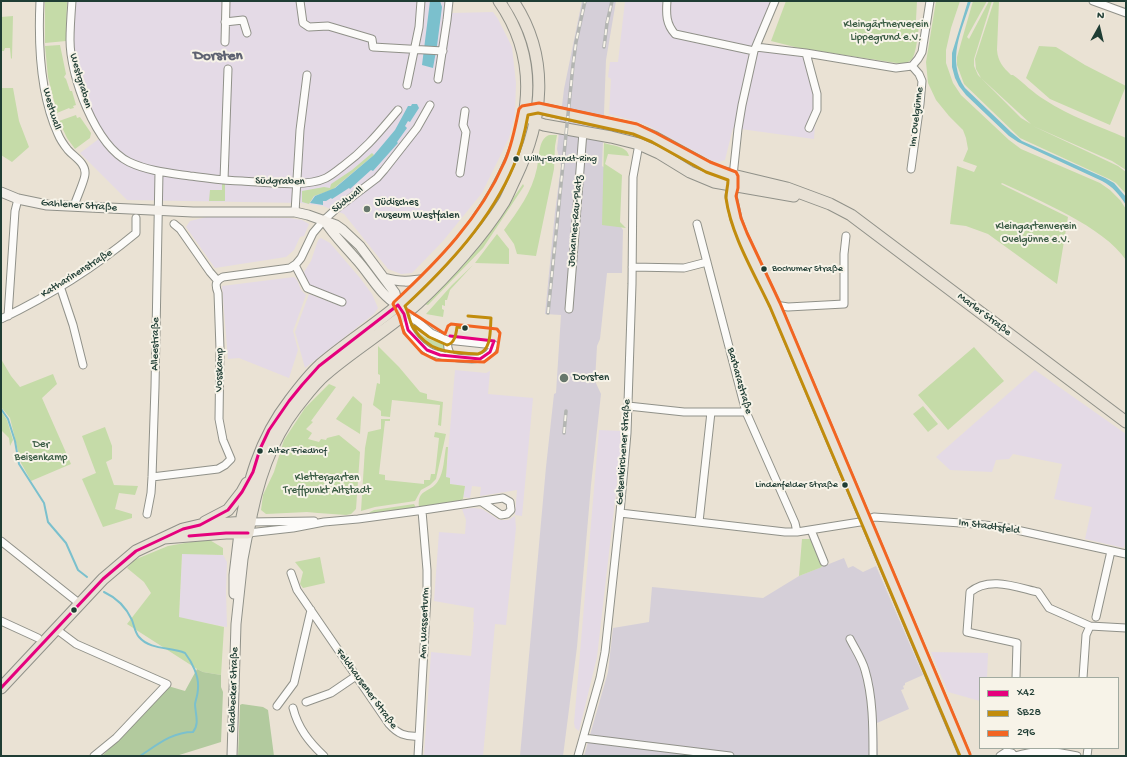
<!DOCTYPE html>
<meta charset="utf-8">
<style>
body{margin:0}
#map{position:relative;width:1127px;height:757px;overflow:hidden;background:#eae2d4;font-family:"Gochi Hand",sans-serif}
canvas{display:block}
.frame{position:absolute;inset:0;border:2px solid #1f3d34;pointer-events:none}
.legend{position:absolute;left:979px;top:677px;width:140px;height:72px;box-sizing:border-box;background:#f7f3e8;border:1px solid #a1aaa0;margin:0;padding:5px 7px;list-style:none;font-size:12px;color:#1f3d34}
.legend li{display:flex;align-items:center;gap:8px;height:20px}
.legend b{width:20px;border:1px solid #a1aaa0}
.north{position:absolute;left:1079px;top:8px;width:40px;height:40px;-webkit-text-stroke:3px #f7f3e8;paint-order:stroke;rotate:8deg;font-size:11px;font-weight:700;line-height:16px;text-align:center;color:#1f3d34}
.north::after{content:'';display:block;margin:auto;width:14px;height:18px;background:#1f3d34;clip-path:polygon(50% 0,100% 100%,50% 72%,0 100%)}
</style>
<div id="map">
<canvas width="1127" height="757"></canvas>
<div class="frame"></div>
<ul class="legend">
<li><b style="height:5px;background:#e5007d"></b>X42</li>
<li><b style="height:5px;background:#c18c0d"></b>SB28</li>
<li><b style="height:5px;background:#f26522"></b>296</li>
</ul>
<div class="north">N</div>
</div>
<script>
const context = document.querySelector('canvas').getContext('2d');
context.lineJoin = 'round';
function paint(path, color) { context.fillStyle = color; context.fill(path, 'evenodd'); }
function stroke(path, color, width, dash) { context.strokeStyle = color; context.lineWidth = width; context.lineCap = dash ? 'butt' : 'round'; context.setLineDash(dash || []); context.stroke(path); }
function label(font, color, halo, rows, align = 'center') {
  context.font = font + ' "Gochi Hand",sans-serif'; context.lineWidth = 4; context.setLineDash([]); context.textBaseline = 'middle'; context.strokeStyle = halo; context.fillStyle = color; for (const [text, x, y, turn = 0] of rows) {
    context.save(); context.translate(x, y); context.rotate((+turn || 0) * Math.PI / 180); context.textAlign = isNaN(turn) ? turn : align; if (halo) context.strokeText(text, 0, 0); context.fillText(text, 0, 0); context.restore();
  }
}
const built = new Path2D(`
 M74 1H453L452 13 493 12 498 19 512 47 516 83 515 115 509 138 482 193 443 241 412 273 401 274 388 269 344 214 323 206 301 203 127 200 80 153 100 138 87 102 76 66 72 38Z
 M625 1H777L757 47 806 53 817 94 814 139 733 128 725 160 719 162 713 161 649 126 635 121 609 114 611 79 608 77 610 62H618Z
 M211 216 289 218 302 220 309 224 304 236 300 237 294 250 286 257 215 268 186 227 190 221Z
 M321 238 330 243 360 278 372 294 378 308 374 314 305 368 295 332 309 294 341 306 343 300 308 285 304 272 311 261 317 243 319 239Z
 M294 277 297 280 301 290 306 295 293 331 298 350 289 378 239 358 228 359 222 286Z
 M455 370 486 373 490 371 488 394 533 398 522 516 515 515 517 490 480 496 481 487 472 486 470 498 463 497 465 486 449 484 446 477Z
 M1035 370 1126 434V540L1124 548 1085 539 1092 507 1054 499 1062 464 1013 454 1009 459 996 460 992 472 950 470 936 457Z
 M599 430 622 431V440L597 657 579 731 575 728 574 723Z
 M474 508 482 509 499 520H508L515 516 516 528 506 625 495 624 483 756H424L431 652 471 656 474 622H473L474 608 434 601 439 532 465 534 466 520 462 509Z
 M182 553 223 555 227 562 226 591 227 627 179 618Z
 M931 652 988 653 987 678H980V701L948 692Z`);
const industrial = new Path2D(`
 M582 1H616L606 60 602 166 617 176 616 220 623 230 622 273H607L600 339 597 346 595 381 601 394 591 485 577 647 563 756H520L546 467 554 394 556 393 561 315 545 314 555 212 561 166 557 149 564 89Z
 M844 558 848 568 853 566 863 572 876 566 923 675 905 683V685L903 686 904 689 901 690 909 709 877 723 878 756H584L608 672 613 628 649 622 652 587 763 598 799 576Z`);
const green = new Path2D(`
 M45 1H67L66 41 45 43Z
 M786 1H917L916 20 919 26C918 33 916 57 911 60 909 62 905 63 903 64L799 48 771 41Z
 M936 1H960L951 28 946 50V63L953 83 961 95 1009 140 1021 149 1100 183 1110 190 1120 200 1126 209V260C1104 227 1038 200 1002 183L1001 184 1009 188 1068 217 1057 284 988 234 966 226 950 224 957 166 974 172 977 166 963 161 968 149 966 138 963 130 949 116 936 100 928 83 926 62Z
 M973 1H987L967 37 969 39 989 1H992L974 59V66L978 75 1021 118 1031 124 981 78 976 69 975 59 994 1H999L997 50C998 62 1003 67 1011 75H1013C1024 83 1033 93 1045 100 1069 116 1099 126 1126 138V170L1112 161 1033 126 1118 166 1126 172V194L1116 183 1109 179 1020 138 964 84 957 65V57Z
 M13 16 12 58 11 59 10 48H5L4 51H1V17Z
 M60 45 66 74 64 77 66 79 70 91H72L76 105 73 106 74 108 70 109 69 108 57 113 48 77 45 46Z
 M1039 46 1056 47 1085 65 1126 86 1110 125 1050 99 1026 78Z
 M1 88H13L19 121 29 147 12 162 1 155Z
 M76 115 77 118 80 117 91 133 90 138 75 149 67 138 59 121Z
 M549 135H557L555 146 554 169 536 256 517 254 514 244 504 230C518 211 532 192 537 168 539 159 538 139 549 135Z
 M604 143C613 146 627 146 629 156L608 154 605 164 622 175 620 222 626 228 602 225Z
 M372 153 374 155 332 190 314 196 309 204 302 202V191L324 187 330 188 331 184 352 170Z
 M222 184H225V201H209L210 190H222Z
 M523 184 524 186 483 248 428 305 424 304 500 217Z
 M497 234 509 249V264L475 263Z
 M473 265 450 290 447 300H445V306L442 305V309L444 310 443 317 426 314 452 285Z
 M414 328C422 337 432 342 444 342L445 353C430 351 422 341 412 330Z
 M378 346 399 367 420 392 427 394V399L443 402 441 426 438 425 440 405 392 400 390 417 381 416V411L373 405 377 383 380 384V375L378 374Z
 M974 347 1004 381 948 430 918 395Z
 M1 359 11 376 20 387 53 374 57 384 42 398 71 464 31 481 21 463 10 418 1 407Z
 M329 384 336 387 311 421 313 422 306 429 312 433 308 439 319 442 321 439 326 440 327 438 339 435 360 452 356 509 351 514 346 515 318 513 307 512 266 514 261 510 263 495 274 472 284 440 305 408Z
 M353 396 362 404 360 434 336 419Z
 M923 406 938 424 928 432 913 414Z
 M1 411 7 420 13 440 10 446 9 438 1 430Z
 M381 419H390V421H385L379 474 385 475V480L424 484V480H430L431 474H435L439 438 434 437 435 432 446 434 436 479 430 485 421 490 415 501 375 507 361 511 365 448 368 432 381 429Z
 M105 427 112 446V459L106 462 114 485 138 486 135 495 119 493 115 509 132 514V518L103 527 82 479 96 473 82 436Z
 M446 447H448L446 477 450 478V484L465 486 463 499 460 501 419 507C417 488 431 493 438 481 444 472 444 457 446 447Z
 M414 504 416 508 368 515 370 512 374 510Z
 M208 539 223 548V555L182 554 179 617 224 627 221 675 203 672 197 669 127 624 151 593 144 582 127 568 134 560 168 546Z
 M802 539H811L822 567 799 576Z
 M320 557 325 583 303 588 300 584 303 572 295 562Z`);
const forest = new Path2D(`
 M197 669 203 672 221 675V687L223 692 221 742 176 756H102L128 730 168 686 185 691Z
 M242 704 263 707 268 710 274 756H238L240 707V705Z`);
const water = new Path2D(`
 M430 1H440L442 7 437 46 433 68 422 65Z
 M968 1H971C962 30 946 60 965 88L1011 132 1022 141 1105 178 1114 183 1126 197V205C1119 194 1113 187 1102 181L1018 142 1009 136 966 95 959 86 955 78 952 67V53Z
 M412 104H417L419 108 410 122 408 121 405 126 407 128 397 142 398 143 373 171 371 170 350 189 349 188 332 199 331 198 326 201H323V205L310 203 315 196 335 188 374 155 395 130 408 106H411Z`);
const stream = new Path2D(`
 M1 409 8 419 15 441 19 464 44 503 48 522 66 543 78 570 87 577
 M104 592C117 598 126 607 132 620 134 625 135 633 139 637 150 650 170 647 185 653 192 662 199 676 198 688 198 694 196 699 195 704 195 713 200 724 193 732 172 732 157 745 140 756`);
const minor = new Path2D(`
 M40 1C38 43 40 95 58 134 60 139 64 145 68 150 74 157 86 163 85 174 85 180 76 199 74 206
 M72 1C71 14 70 27 70 40 70 76 95 145 129 162 148 171 169 173 190 176 208 178 224 181 242 181 265 182 305 188 326 178 332 175 338 170 343 166 366 149 380 131 398 110
 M300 1 303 23 309 27 328 26 372 39 373 47 443 51
 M667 1C666 14 666 24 675 34L754 51
 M1093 1 1126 13
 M225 22 243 20 247 33
 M225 42 226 1
 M756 47 806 53 896 68 912 66
 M806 53 817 94V110L809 128
 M912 66 918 59 922 52 930 1
 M438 79 447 20 449 1
 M407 85 419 27 421 1
 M911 169 920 104 922 81 919 74 912 66
 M460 173 466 132 463 125 465 111
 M733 176 738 129 742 105 754 51 775 1
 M224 180 228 69
 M295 212 300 130 307 75
 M174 224 180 229 210 272 217 280
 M697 224 746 412 795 523 797 532
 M295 265 307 288 342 302
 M632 267 684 268 707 262
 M60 286 73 325 83 365
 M775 305 788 307 844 304V254L846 236
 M569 309 583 132
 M404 314 418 322 431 333 447 340 494 345C492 351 488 356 481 358 471 361 435 356 427 350 420 346 411 336 408 329 406 325 405 319 404 314Z
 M8 316 15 211 18 199
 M1 319C49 296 95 267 136 233V218
 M447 340 448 348 451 357
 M628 406 684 412H746
 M152 477 218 469 225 465 231 459 223 440 219 419 220 349 218 293C215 285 215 281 223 277L290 268 296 264 301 258 313 233 324 220 336 209 377 178 384 170 417 128 430 105
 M620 513 785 532H797L860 522 874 517 975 524 1003 527 1126 554
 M147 514 151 493 152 477 155 387 159 172
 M250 522 314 521
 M699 522 711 412
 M811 530 824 562
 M248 533 293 528 324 522 358 519 417 511 503 498 510 502 511 510 507 514 501 515 482 502
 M1 541 80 604
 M291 573 297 590 389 724C398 734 405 737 419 736
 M1096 617 1111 551
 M1 621 38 638
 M56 629 76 644 167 684 116 738 94 756
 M850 639C855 649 862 659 865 670 873 697 873 727 873 756
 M1016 678 1017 643 967 632 970 592C989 576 1016 587 1038 592L1049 608 1090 626 1126 628
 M1083 678 1086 635 1090 626
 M306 702 331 693 356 676
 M277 706 294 683 311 610
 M293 708C298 728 309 742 324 756
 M583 738 730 756
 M418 756 427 595V570L422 511
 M578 756 600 678 605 652 620 513 627 433 628 403 632 284 633 177 639 144
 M1000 756 1006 752 1012 753 1014 756
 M1015 756C1037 749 1055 751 1077 756
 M1087 756 1088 748`);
const secondary = new Path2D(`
 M1 192 18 199 47 205 193 212H295L308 215 336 225 343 230 360 246 395 293 398 305 401 310
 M324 220C333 235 345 246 356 259 370 274 380 295 398 305
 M384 278C400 282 409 282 426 279
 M234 594V575L239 533
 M232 756 236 624 243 559 248 533`);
const primary = new Path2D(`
 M524 111 538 108 635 129 654 137 716 171 787 188 830 204 851 215 1126 422
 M530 117 535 122 544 125 611 137 639 144 659 153 690 172 714 182 794 196
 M733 176V187L731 196 736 219 742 235 775 305 965 756
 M205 522 228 510 242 492 247 483
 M239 533C248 483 259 440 290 400 299 388 309 375 320 365 349 340 383 320 411 294 488 222 571 104 499 1
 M164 538 226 533H248C255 489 268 444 296 408 305 397 315 383 326 374 355 349 389 329 418 303 448 275 482 237 504 202 508 195 511 187 515 179 543 121 551 58 513 1
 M1 688 103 579 136 551 183 529 200 525 247 522`);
const rail = new Path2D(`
 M604 47 607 23 612 1
 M548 313 573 65 576 42 585 1
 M564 433 566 411`);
const bus1 = new Path2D(`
 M398 305 404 314 408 330 427 350 440 355 480 359 490 352 494 341
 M450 336 494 341
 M189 536 226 533H248
 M1 688 103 579 136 551 183 529 200 525 228 510 242 492 253 472 260 449 269 430 289 401 302 385 319 366 398 305`);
const bus2 = new Path2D(`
 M468 316 491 318C490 330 492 350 478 354 450 352 431 354 414 329 409 322 409 313 405 306 448 266 491 220 514 165 521 149 525 132 528 115L538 113 633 134 652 142 706 172 728 180C728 186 726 192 726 198 731 235 754 273 770 307L960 756
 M414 326 429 337 447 345C455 343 456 334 457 327L465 328`);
const bus3 = new Path2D(`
 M408 310 445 334 448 326 451 324 497 329 500 333 497 352 484 362 436 360 422 353 404 333 399 316 393 304 394 302C438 261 480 218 504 163 512 146 515 127 519 109L522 106 539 103 637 124 656 133 710 162 736 172 738 176V188L736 196 741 218 747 233 780 303 970 754`);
const markers = [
 [516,159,3.5,"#1f3d34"],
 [367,209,4,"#66776c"],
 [764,269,3.5,"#1f3d34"],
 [465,328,3.5,"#1f3d34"],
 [564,378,5,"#66776c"],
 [260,451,3.5,"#1f3d34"],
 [845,485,3.5,"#1f3d34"],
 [74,610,3.5,"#1f3d34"]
];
const busNames = [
 ["Willy-Brandt-Ring",524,159],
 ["Bochumer Straße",772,269],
 ["Alter Friedhof",268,451],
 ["Lindenfelder Straße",838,485,"right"]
];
const parkNames = [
 ["Kleingärtnerverein",886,25],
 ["Lippegrund e.V.",886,38],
 ["Kleingartenverein",1036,227],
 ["Ovelgünne e.V.",1036,240],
 ["Der",41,445],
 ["Beisenkamp",41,458],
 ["Klettergarten",327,478],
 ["Treffpunkt Altstadt",327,491]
];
const streetNames = [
 ["Westgraben",80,81,74],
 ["Westwall",51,109,74],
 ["Im Ovelgünne",917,117,-83],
 ["Südgraben",280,182,1],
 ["Südwall",348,200,-38],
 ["Gahlener Straße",79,206,4],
 ["Johannes-Rau-Platz",576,221,-85],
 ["Katharinenstraße",77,274,-32],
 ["Marler Straße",984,315,37],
 ["Alleestraße",156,344,-89],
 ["Vosskamp",220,370,-89],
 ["Barbarastraße",739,381,74],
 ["Gelsenkirchener Straße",624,452,-86],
 ["Im Stadtsfeld",989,527,8],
 ["Am Wasserturm",425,623,-88],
 ["Feldhausener Straße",366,689,54],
 ["Gladbecker Straße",234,690,-88]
];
const poiNames = [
 ["Jüdisches",375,203],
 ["Museum Westfalen",375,216],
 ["Dorsten",573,378]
];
const districtNames = [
 ["Dorsten",218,57]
];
paint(built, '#e4dae6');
paint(industrial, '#d5cfd8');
paint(green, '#c5dba8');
paint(forest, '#b2ca9e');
paint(water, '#7bc0cd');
stroke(stream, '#7bc0cd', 2);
stroke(minor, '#909189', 9);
stroke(secondary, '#909189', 11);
stroke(primary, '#909189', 13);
stroke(minor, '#fcfbf9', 7);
stroke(secondary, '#f4f0ea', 9);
stroke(primary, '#e8e1d5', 11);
stroke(rail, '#b3b5b2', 3.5);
stroke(rail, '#f7f3e8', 2, [6]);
stroke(bus1, '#e5007d', 3);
stroke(bus2, '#c18c0d', 3);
stroke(bus3, '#f26522', 3);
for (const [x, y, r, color] of markers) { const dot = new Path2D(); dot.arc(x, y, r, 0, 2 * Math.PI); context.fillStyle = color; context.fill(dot); stroke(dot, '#f7f3e8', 1.5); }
label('10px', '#1f3d34', '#f7f3e8', busNames, 'left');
label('11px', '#3a5c44', '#f7f3e8', parkNames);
label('11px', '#1f3d34', '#f7f3e8', streetNames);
label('11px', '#1f3d34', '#f7f3e8', poiNames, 'left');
label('bold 15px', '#5f6372', '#f7f3e8', districtNames);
</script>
